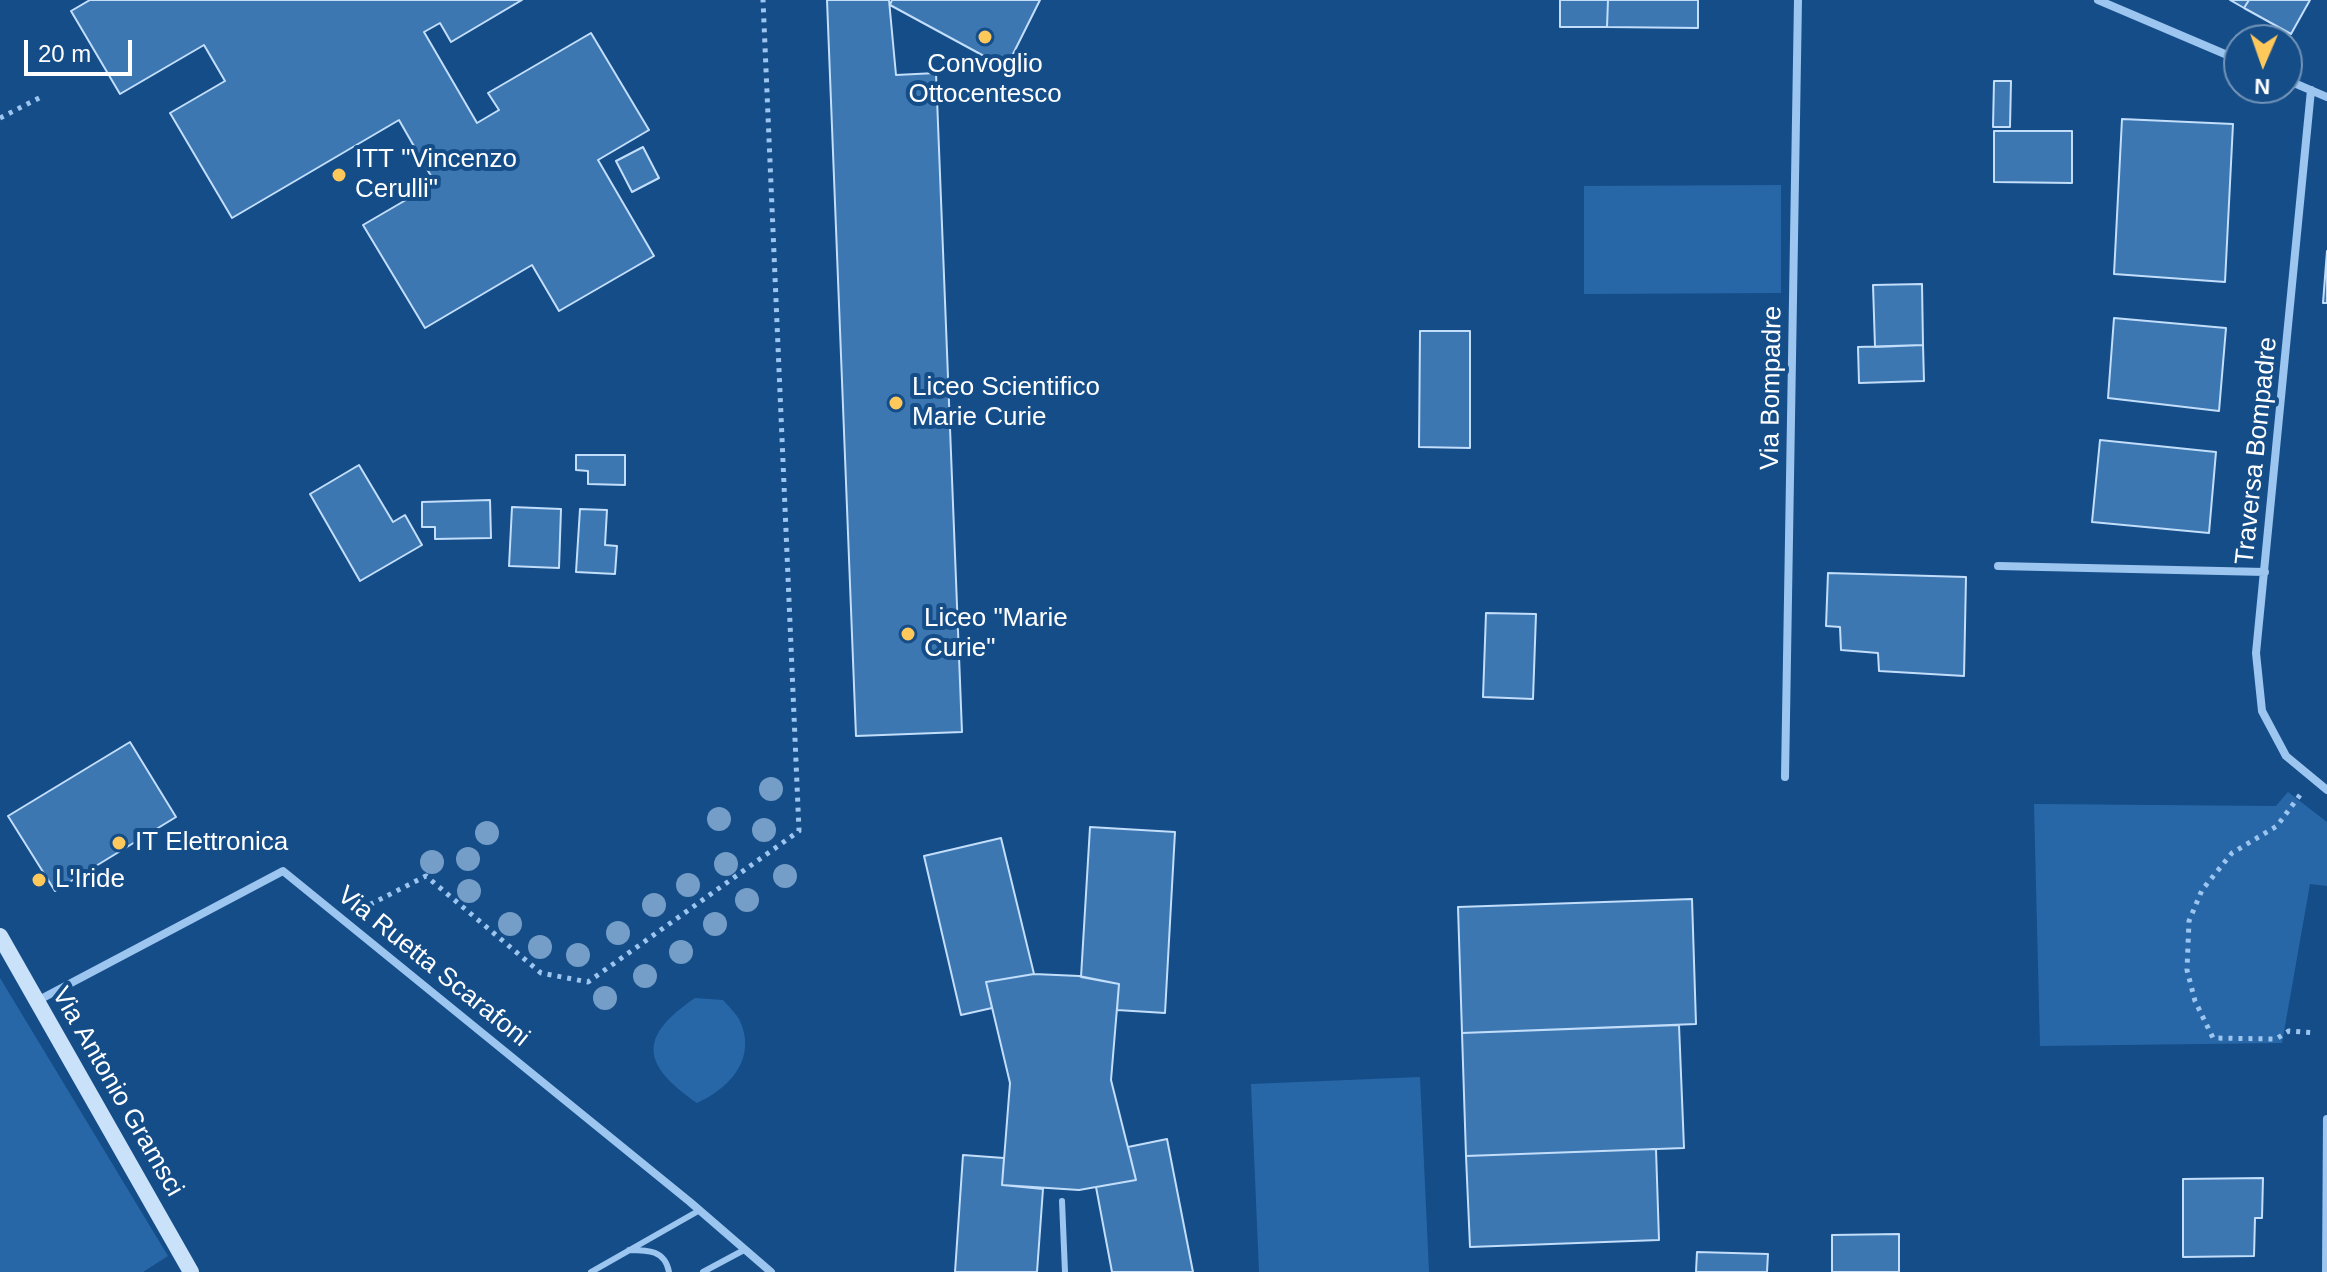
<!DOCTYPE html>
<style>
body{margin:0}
#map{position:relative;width:2327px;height:1272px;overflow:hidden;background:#154d88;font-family:Helvetica,sans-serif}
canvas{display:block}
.north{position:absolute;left:2223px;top:24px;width:80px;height:80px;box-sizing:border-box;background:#154d88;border:2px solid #7394b8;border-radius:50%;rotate:182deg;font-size:22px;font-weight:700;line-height:32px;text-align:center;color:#fff}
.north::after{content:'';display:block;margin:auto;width:28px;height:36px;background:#ffc85a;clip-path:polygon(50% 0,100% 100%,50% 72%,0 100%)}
.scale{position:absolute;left:24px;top:40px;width:108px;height:36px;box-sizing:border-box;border:4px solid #fff;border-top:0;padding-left:10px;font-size:24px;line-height:28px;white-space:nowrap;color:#fff;-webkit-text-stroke:6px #154d88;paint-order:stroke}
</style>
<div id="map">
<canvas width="2327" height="1272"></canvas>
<div class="north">N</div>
<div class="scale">20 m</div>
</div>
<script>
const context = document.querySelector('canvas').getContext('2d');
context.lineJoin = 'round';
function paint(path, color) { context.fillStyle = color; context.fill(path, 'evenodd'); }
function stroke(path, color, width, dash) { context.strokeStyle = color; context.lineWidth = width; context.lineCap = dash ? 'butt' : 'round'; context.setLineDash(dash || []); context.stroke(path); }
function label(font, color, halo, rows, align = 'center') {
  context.font = font + ' Helvetica,sans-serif'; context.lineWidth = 8; context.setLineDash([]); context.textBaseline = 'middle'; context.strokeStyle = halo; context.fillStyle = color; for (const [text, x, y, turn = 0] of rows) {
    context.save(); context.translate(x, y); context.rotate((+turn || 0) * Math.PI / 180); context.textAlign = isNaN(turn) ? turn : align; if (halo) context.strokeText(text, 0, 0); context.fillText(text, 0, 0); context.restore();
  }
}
const green = new Path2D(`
 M1781 185V293L1584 294V186Z
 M2288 792 2327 822V886L2310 884 2282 1043 2040 1046 2034 804 2276 806Z
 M0 978 168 1256 143 1272H0Z
 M695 998 723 1000C728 1006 735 1012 739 1019 758 1058 730 1088 697 1103 641 1064 638 1037 695 998Z
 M1420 1077 1429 1272H1259L1251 1084Z`);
const building = new Path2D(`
 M90 0H522L451 42 440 23 424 32 477 123 499 110 488 93 591 33 649 130 598 160 654 256 559 311 532 265 425 328 363 225 435 183 399 120 232 218 170 113 225 81 204 45 120 94 71 11Z
 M827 0H889L896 75 936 73 962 732 856 736Z
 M892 0H1040L1006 68 890 5Z
 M1560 0H1608L1607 27H1560Z
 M1608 0H1698V28L1607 27Z
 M2230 0H2249L2244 8Z
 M2249 0H2310L2291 34 2244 8Z
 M1994 81H2011L2010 127H1993Z
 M2122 119 2233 124 2225 282 2114 274Z
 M1994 131H2072V183L1994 182Z
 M643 147 659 178 632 192 616 161Z
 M2327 251V303H2323Z
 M1922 284 1923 345 1875 347 1873 285Z
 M2114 318 2226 328 2219 411 2108 398Z
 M1420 331H1470V448L1419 447Z
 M1923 345 1924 381 1859 383 1858 347Z
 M2100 440 2216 452 2209 533 2092 522Z
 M576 455H625V485L588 484V471L576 470Z
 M359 465 393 522 405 515 422 545 360 581 310 494Z
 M490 500 491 538 435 539V527H422V502Z
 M512 507 561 509 559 568 509 566Z
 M580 509 607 510 605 545 617 546 615 574 576 572Z
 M1828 573 1966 577 1964 676 1879 671 1878 653 1841 650 1840 627 1826 626Z
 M1486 613 1536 614 1533 699 1483 697Z
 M130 742 176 817 55 891 8 816Z
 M1090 827 1175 832 1165 1013 1117 1010 1119 984 1081 977Z
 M1001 838 1034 974 986 982 992 1008 961 1015 924 856Z
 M1692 899 1696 1024 1462 1033 1458 907Z
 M1034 974 1079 976 1119 984 1111 1080 1136 1180 1079 1190 1002 1185 1010 1083 986 982Z
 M1679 1025 1684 1148 1466 1156 1462 1033Z
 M1167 1139 1193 1272H1112L1096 1187 1136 1180 1128 1147Z
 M1656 1149 1659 1240 1470 1247 1466 1156Z
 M963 1155 1004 1158 1002 1185 1043 1189 1037 1272H955Z
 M2263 1178 2262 1218H2255L2254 1256 2183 1257V1179Z
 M1899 1234V1272H1832V1235Z
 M1697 1252 1768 1254 1767 1272H1696Z`);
const path = new Path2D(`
 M0 118 41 97
 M2300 795 2277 826 2232 853 2202 890 2189 921 2187 970 2195 1001 2213 1038 2276 1039 2289 1031 2316 1033
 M361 909 426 876 541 973 588 982 799 831 763 0`);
const lane = new Path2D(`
 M1062 1201 1065 1272
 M629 1250C648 1250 665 1250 669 1272
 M591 1272 700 1210
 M703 1272 744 1250`);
const street = new Path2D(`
 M2098 0 2239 60
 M2287 80 2327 97
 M2311 90 2256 653 2262 711 2286 756 2327 790
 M1998 566 2265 572
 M1785 777 1798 0
 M37 1001 283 871 690 1202 771 1272
 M2326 1272 2327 1119`);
const secondary = new Path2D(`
 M0 936 191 1272`);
const trees = [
 [771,789],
 [719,819],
 [764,830],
 [487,833],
 [468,859],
 [432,862],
 [726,864],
 [785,876],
 [688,885],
 [469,891],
 [747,900],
 [654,905],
 [510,924],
 [715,924],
 [618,933],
 [540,947],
 [681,952],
 [578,955],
 [645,976],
 [605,998]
];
const markers = [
 [985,37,8,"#ffc85a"],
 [339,175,8,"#ffc85a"],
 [896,403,8,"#ffc85a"],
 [908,634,8,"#ffc85a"],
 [119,843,8,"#ffc85a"],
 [39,880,8,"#ffc85a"]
];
const poiNames = [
 ["Convoglio",985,65,"center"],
 ["Ottocentesco",985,95,"center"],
 ["ITT \"Vincenzo",355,160],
 ["Cerulli\"",355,190],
 ["Liceo Scientifico",912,388],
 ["Marie Curie",912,418],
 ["Liceo \"Marie",924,619],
 ["Curie\"",924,649],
 ["IT Elettronica",135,843],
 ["L'Iride",55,880]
];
const streetNames = [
 ["Via Bompadre",1772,388,-89],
 ["Traversa Bompadre",2257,451,-84],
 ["Via Ruetta Scarafoni",433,967,39],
 ["Via Antonio Gramsci",117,1092,60]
];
paint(green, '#2867a7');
paint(building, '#3d77b2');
stroke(building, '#c2defb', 2);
stroke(path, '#9cc5ef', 5, [4, 6]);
stroke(lane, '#9cc5ef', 6);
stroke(street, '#9cc5ef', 8);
stroke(secondary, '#cae1fa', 16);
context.fillStyle = '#749dc7';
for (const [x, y] of trees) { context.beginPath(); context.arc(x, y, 12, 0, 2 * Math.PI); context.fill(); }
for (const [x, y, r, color] of markers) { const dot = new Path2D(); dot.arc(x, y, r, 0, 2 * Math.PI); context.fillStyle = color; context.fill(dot); stroke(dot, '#154d88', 3); }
label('26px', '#fff', '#154d88', poiNames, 'left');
label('26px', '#fff', '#154d88', streetNames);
</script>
